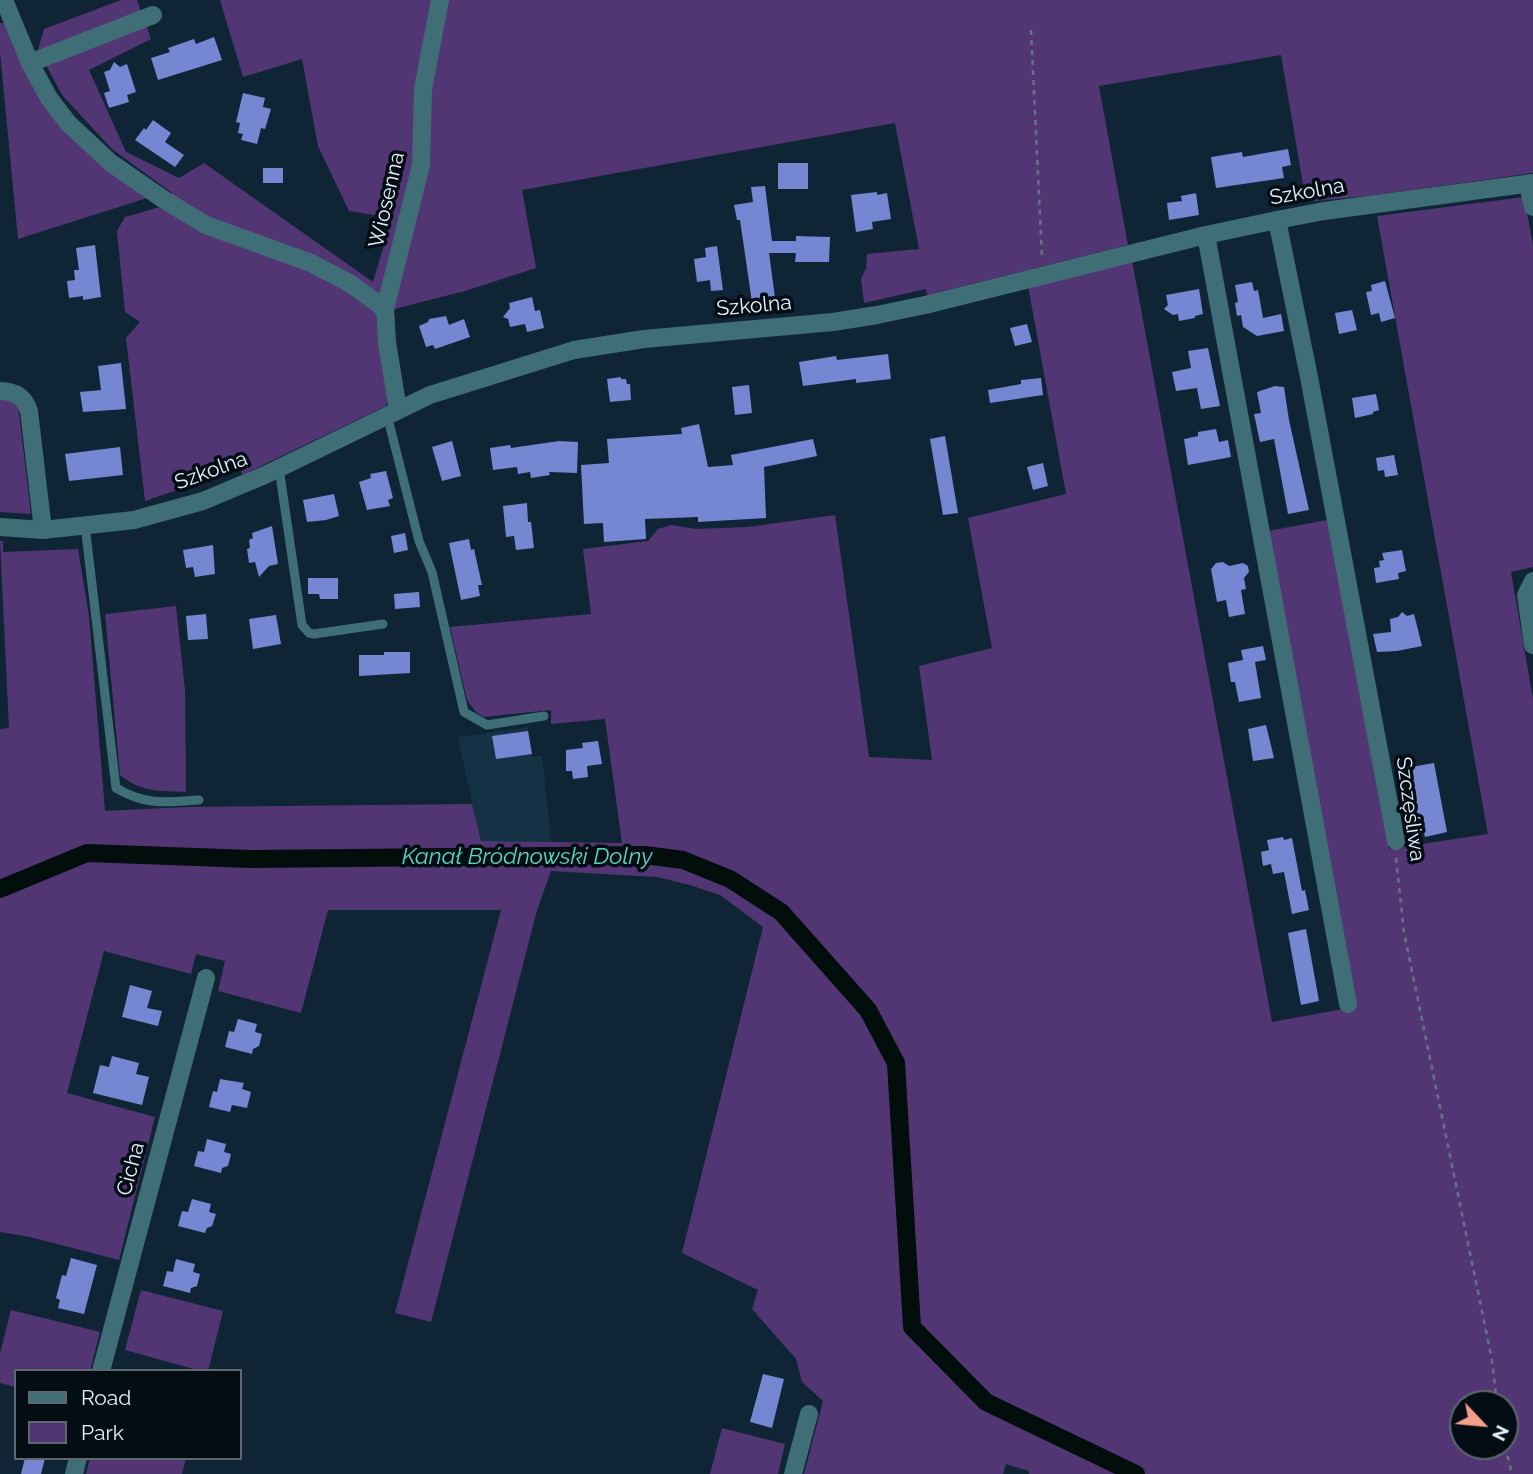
<!DOCTYPE html>
<meta charset="utf-8">
<style>
body{margin:0}
#map{position:relative;width:1533px;height:1474px;overflow:hidden;background:#0f2535;font-family:Raleway,sans-serif}
canvas{display:block}
.legend{position:absolute;left:14px;top:1369px;width:228px;height:91px;box-sizing:border-box;background:#050d14;border:2px solid #5e6870;margin:0;padding:9px 12px;list-style:none;font-size:21px;color:#e3f0fb}
.legend li{display:flex;align-items:center;gap:14px;height:35px}
.legend b{width:35px;border:2px solid #5e6870}
.north{position:absolute;left:1449px;top:1390px;width:70px;height:70px;box-sizing:border-box;background:#050d14;border:2px solid #5e6870;border-radius:50%;rotate:116deg;font-size:19px;font-weight:700;line-height:28px;text-align:center;color:#e3f0fb}
.north::after{content:'';display:block;margin:auto;width:24px;height:32px;background:#f49e89;clip-path:polygon(50% 0,100% 100%,50% 72%,0 100%)}
</style>
<div id="map">
<canvas width="1533" height="1474"></canvas>
<ul class="legend">
<li><b style="height:9px;background:#406e77"></b>Road</li>
<li><b style="height:19px;background:#523674"></b>Park</li>
</ul>
<div class="north">N</div>
</div>
<script>
const context = document.querySelector('canvas').getContext('2d');
context.lineJoin = 'round';
function paint(path, color) { context.fillStyle = color; context.fill(path, 'evenodd'); }
function stroke(path, color, width, dash) { context.strokeStyle = color; context.lineWidth = width; context.lineCap = dash ? 'butt' : 'round'; context.setLineDash(dash || []); context.stroke(path); }
function label(font, color, halo, rows, align = 'center') {
  context.font = font + ' Raleway,sans-serif'; context.lineWidth = 7; context.setLineDash([]); context.textBaseline = 'middle'; context.strokeStyle = halo; context.fillStyle = color; for (const [text, x, y, turn = 0] of rows) {
    context.save(); context.translate(x, y); context.rotate((+turn || 0) * Math.PI / 180); context.textAlign = isNaN(turn) ? turn : align; if (halo) context.strokeText(text, 0, 0); context.fillText(text, 0, 0); context.restore();
  }
}
const built = new Path2D(`
 M528 727 532 757 542 755 551 843 480 841 458 737Z`);
const green = new Path2D(`
 M121 0H137L151 39 89 70 126 152 179 178 204 163 373 282 392 218 349 211 318 146 302 59 243 77 220 0H1533V173L1376 195 1306 202 1281 55 1099 86 1128 245 927 295 926 289 864 303 861 279 866 268 867 254 919 249 895 123 522 190 536 268 465 291 398 308 376 319 389 399 386 406 242 475 241 468 145 501 126 338 140 322 125 312 117 231 125 217 160 207 172 193 112 149 62 95 38 50 44 29Z
 M0 23H5L44 104 147 198 18 239 0 52Z
 M1524 197 1533 245V567L1511 572 1533 699V1474H1029V1471L1006 1464 1003 1474H804L823 1401 802 1382 796 1359 752 1309 758 1290 682 1253 763 927 720 895 690 885 657 877 551 871 537 910 431 1322 395 1313 501 910H328L301 1013 218 991 225 961 196 954 191 974 104 951 67 1093 155 1117 119 1260 30 1237 0 1232V729L9 728 0 541H3V552L78 549 89 616 105 811 187 807 472 804 481 841 622 843 605 719 551 724V710L483 717 475 711 467 700 450 627 591 614 583 549 648 541 658 529 671 525 697 529 748 527 835 515 869 757 932 760 919 666 992 648 968 518 1066 494 1028 286 1132 260 1272 1022 1354 1007 1268 531 1327 520 1389 849 1488 834 1377 216ZM1463 1404H1505V1446H1463Z
 M9 399 18 405 31 514 0 512V400Z
 M176 606 185 690 186 792C160 791 140 792 120 775L105 614Z
 M141 1290 223 1311 208 1371H201L125 1350Z
 M11 1310 100 1332 90 1371H16V1387L0 1383V1354Z
 M722 1428 785 1444 778 1474H710Z
 M90 1458H186L182 1474H86Z`);
const canal = new Path2D(`
 M0 889 87 853 251 859 645 855 683 860 730 879 781 912 868 1010 896 1063 912 1327 986 1402 1136 1474`);
const building = new Path2D(`
 M214 37 222 60 158 80 151 58 170 52 168 48 194 39 196 44Z
 M114 62 120 67 127 64 136 92 127 95 129 102 109 108 104 93 110 91 104 72 110 70Z
 M243 93 265 98 263 107 271 109 265 129 261 128 257 144 241 140 243 134 238 133 240 123 236 122Z
 M153 120 171 133 165 142 184 155 175 167 135 140 144 128 146 130Z
 M1288 149 1291 165 1282 167 1284 178 1216 188 1211 157 1242 152 1243 157Z
 M778 163H808V189H778Z
 M263 168H283V183H263Z
 M765 186 772 241H796V236L830 237 829 262H795L796 253H769L776 305 753 309 740 220H737L734 205 753 202 751 187Z
 M877 192V195L887 193 891 219 872 222 873 229 856 232 851 195Z
 M1196 193 1199 215 1169 220 1167 203 1182 201 1181 196Z
 M95 245 101 297 83 300V296L69 298 67 281 75 280 74 270H79L76 248Z
 M717 246 723 290 711 291 710 280 697 282 694 259 706 257 705 248Z
 M1385 281 1395 318 1381 322 1379 313 1371 315 1366 292 1372 291 1371 285Z
 M1252 282 1254 291 1258 290 1263 318 1281 314 1284 331 1257 336 1243 327 1241 315 1237 316 1235 303 1238 302 1235 285Z
 M1199 289 1203 314 1195 316V318L1179 321 1178 314 1173 315 1164 309 1168 305 1166 295Z
 M532 297 535 311 540 310 544 328 527 332 525 324 510 327 508 319 503 317 510 308 509 303Z
 M1352 310 1357 330 1339 334 1335 313Z
 M446 316 449 325 464 319 470 337 435 349 433 345 426 347 419 326 428 322 429 319Z
 M1027 324 1032 342 1015 346 1010 328Z
 M1208 348 1220 406 1201 409 1197 388 1176 391 1172 372 1191 368 1188 351Z
 M888 354 891 379 856 383V379L803 386 799 362 836 356 837 360Z
 M121 363 126 409 83 412 80 392 101 390 98 366Z
 M621 377V379H626L627 384H630L631 400 610 402 607 379Z
 M1041 378 1043 395 990 403 988 390 1021 384V380Z
 M749 385 752 413 735 415 732 387Z
 M1275 386 1284 387 1289 420 1309 510 1288 514 1274 439 1260 442 1254 414 1261 413 1257 392Z
 M1376 394 1379 410 1373 412V414L1355 418 1352 398Z
 M699 424 708 467 733 465 731 455 813 439 817 456 764 467 766 518 698 522V517L645 519 646 539 604 542 603 523 584 524 581 465 609 463 607 439 682 434 681 428Z
 M1216 429 1219 442 1228 440 1231 457 1188 465 1184 439 1198 436V432Z
 M945 436 958 513 943 515 930 439Z
 M452 441 461 476 442 481 432 447Z
 M559 441 578 442 577 473 549 472 550 475 531 478 530 472 518 474 517 467 493 470 490 448 510 445 511 448Z
 M120 447 123 475 69 481 65 454Z
 M1394 455 1398 475 1385 477 1384 470 1378 471 1376 458Z
 M1043 463 1048 486 1033 490 1027 467Z
 M386 471 393 498 388 500 390 506 367 510 359 482 371 478 370 474Z
 M334 494 339 516 326 520 307 522 303 500Z
 M527 503 528 522H531L534 548 516 550 514 536 506 537 503 506Z
 M272 526 278 564 269 566 259 577 255 562 249 563 247 549 250 548 249 540 253 538 252 533Z
 M405 533 408 550 394 553 391 536Z
 M469 539 471 550 474 549 482 585H478L480 596 461 600 449 543Z
 M213 545 215 574 195 577 193 567 186 568 183 550Z
 M1402 550 1406 571 1398 573 1399 579 1376 583 1374 568 1380 567 1379 561 1384 560 1382 553Z
 M1223 562 1229 566 1243 563 1248 566 1249 572 1244 578 1246 589 1241 590 1245 614 1229 617 1226 600 1217 602 1211 569 1216 563Z
 M308 578H338V599H320L319 594H308Z
 M419 592 420 607 395 609 394 594Z
 M1402 612 1407 616 1414 614 1422 646 1397 651 1377 652 1373 634 1391 632 1390 619 1398 617Z
 M206 614 208 639 188 640 186 616Z
 M276 615 281 644 253 649 249 619Z
 M1263 646 1266 660 1255 662 1261 698 1239 702 1235 682H1231L1228 663 1243 660 1241 650Z
 M384 652H410V673L359 676V655H384Z
 M1266 725 1274 758 1253 761 1248 729Z
 M528 731 532 754 496 759 492 736Z
 M598 741 602 764 587 766 588 777 573 779 572 771H566V750L583 748 582 743Z
 M1434 763 1447 832 1425 837 1422 825 1419 826 1410 780 1413 779 1411 767Z
 M1283 837 1284 840 1292 838 1302 891 1305 890 1309 910 1292 914 1284 872 1273 874 1271 864 1263 866 1261 852 1269 850 1267 840Z
 M1306 929 1319 1001 1301 1005 1288 933Z
 M130 985 152 991 147 1008 162 1011 158 1026 122 1017Z
 M238 1019 257 1024 255 1032 262 1034 259 1046 253 1049 252 1054 225 1047 229 1031 234 1032Z
 M112 1056 139 1063 136 1074 149 1077 142 1105 93 1093 100 1065 109 1067Z
 M220 1079 244 1083 242 1089 251 1092 247 1108 232 1105 230 1112 209 1107 213 1091 217 1092Z
 M207 1139 226 1144 224 1152 231 1154 228 1166 222 1168 221 1173 194 1166 198 1151 204 1152Z
 M192 1199 211 1204 209 1212 216 1214 212 1226 207 1228 205 1233 178 1226 182 1211 188 1212Z
 M71 1258 97 1265 84 1314 58 1308 60 1300 56 1298 62 1275 66 1276Z
 M176 1259 195 1264 193 1272 200 1274 197 1286 191 1288 190 1293 163 1286 167 1271 173 1272Z
 M763 1374 784 1379 772 1428 750 1422Z
 M25 1458H45L41 1474H21Z`);
const path = new Path2D(`
 M1031 30 1042 257
 M1396 858 1404 932 1492 1360 1497 1404
 M1505 1446 1512 1474`);
const service = new Path2D(`
 M387 415 419 541 432 572 464 712 487 725 544 716
 M279 468 302 625 309 633 314 634 383 624
 M85 525 116 788C147 806 165 802 199 800`);
const minor = new Path2D(`
 M4 0 30 63 49 98 68 123 111 163 163 199 206 225 311 263 351 284 385 309
 M30 63 153 15
 M1528 184 1533 207
 M1277 220 1309 377 1396 841
 M1206 235 1348 1004
 M0 391C15 391 24 396 29 411L43 530
 M398 410 387 342 385 309 421 165 423 89 440 0
 M1533 581 1526 595 1533 645
 M101 1371 206 978
 M74 1474 78 1458
 M793 1474 809 1414`);
const tertiary = new Path2D(`
 M0 527 43 530 134 520 203 501 265 475 430 395 574 350 644 339 833 322 877 315 925 305 1206 235 1277 220 1324 211 1533 183`);
const streetNames = [
 ["Szkolna",1307,192,-10],
 ["Wiosenna",387,200,-77],
 ["Szkolna",754,306,-5],
 ["Szkolna",211,471,-20],
 ["Szczęśliwa",1410,809,82],
 ["Cicha",131,1169,-75]
];
const waterNames = [
 ["Kanał Bródnowski Dolny",527,857]
];
paint(built, '#143146');
paint(green, '#523674');
stroke(canal, '#020e0c', 18);
paint(building, '#7587d2');
stroke(path, '#637583', 2.5, [5, 5]);
stroke(service, '#406e77', 9);
stroke(minor, '#406e77', 18);
stroke(tertiary, '#406e77', 18);
label('21px', '#e3f0fb', '#050d14', streetNames);
label('italic 23px', '#57d7c3', '#050d14', waterNames);
</script>
